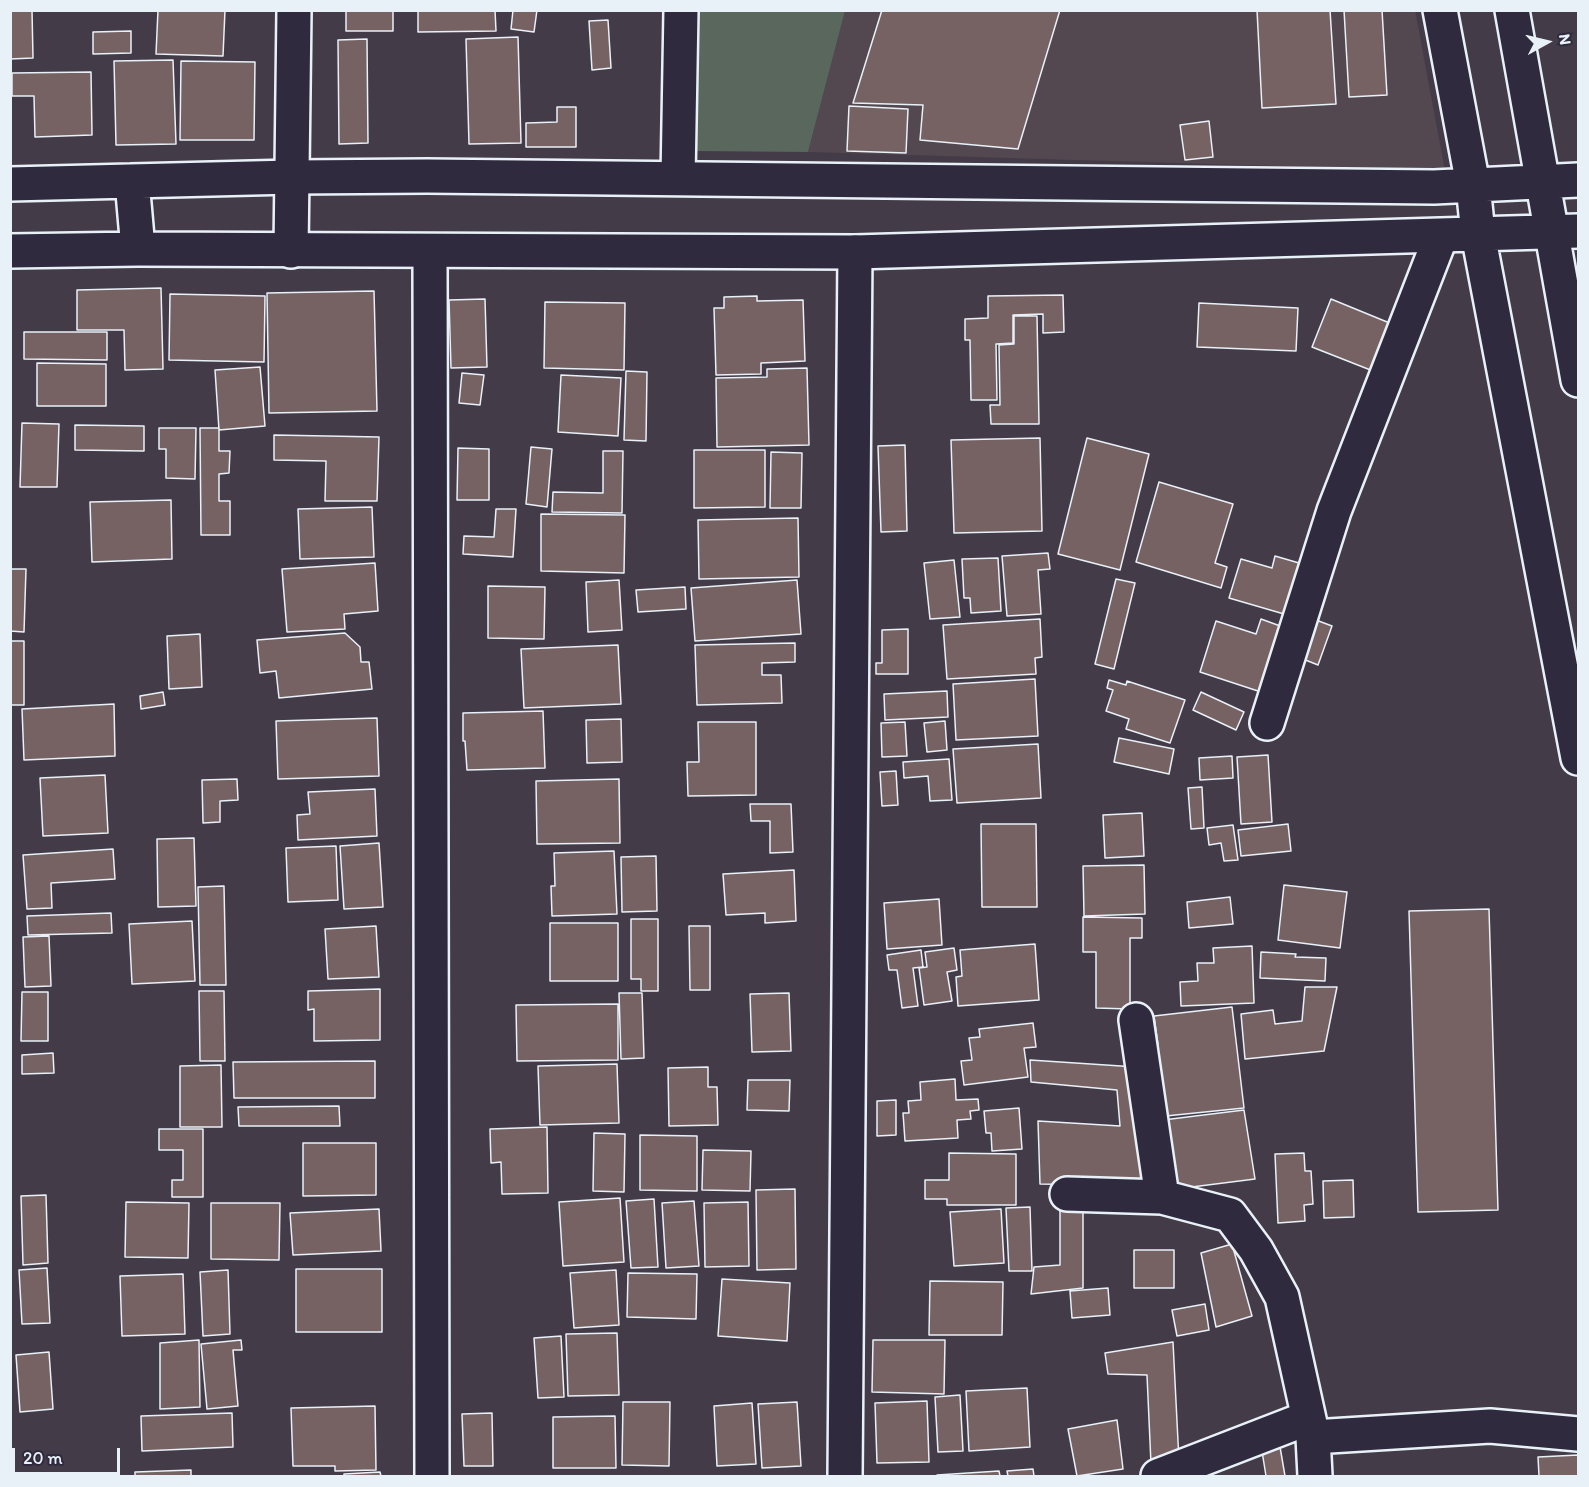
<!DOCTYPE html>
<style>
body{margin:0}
#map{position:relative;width:1589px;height:1487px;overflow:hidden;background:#443b48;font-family:Itim,sans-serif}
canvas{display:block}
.frame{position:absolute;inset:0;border:12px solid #e8f1f8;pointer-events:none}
.north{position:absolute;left:1517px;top:12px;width:60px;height:60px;-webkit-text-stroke:4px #2f2a3d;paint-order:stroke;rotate:82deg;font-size:16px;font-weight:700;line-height:24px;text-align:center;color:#e8f1f8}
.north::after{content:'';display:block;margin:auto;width:21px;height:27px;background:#e8f1f8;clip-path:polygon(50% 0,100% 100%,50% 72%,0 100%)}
.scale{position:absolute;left:12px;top:1448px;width:108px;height:27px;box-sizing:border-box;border:3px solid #e8f1f8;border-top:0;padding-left:8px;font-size:18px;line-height:21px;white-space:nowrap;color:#e8f1f8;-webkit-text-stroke:4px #2f2a3d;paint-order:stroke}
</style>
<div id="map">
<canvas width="1589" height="1487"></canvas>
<div class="frame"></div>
<div class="north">N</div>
<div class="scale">20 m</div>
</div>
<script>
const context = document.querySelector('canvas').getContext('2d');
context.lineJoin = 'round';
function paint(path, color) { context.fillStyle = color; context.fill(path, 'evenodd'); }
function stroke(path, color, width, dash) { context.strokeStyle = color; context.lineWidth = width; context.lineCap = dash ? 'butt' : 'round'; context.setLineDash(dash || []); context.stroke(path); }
const built = new Path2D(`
 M1415 10 1445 171 808 152 845 11Z`);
const green = new Path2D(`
 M697 11H845L808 152 695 151Z`);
const building = new Path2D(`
 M10 10H32L33 58 10 59Z
 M158 10H225L223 56 156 54Z
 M346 10H393V31H346Z
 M418 10H495L496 31 418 32Z
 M513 10H537L534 32 511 29Z
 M882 10H1060L1018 149 920 140 923 105 853 103Z
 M1257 10H1330L1336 104 1262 108Z
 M1344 10H1382L1387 95 1349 97Z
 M608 20 611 68 592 70 589 21Z
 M131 31V53L93 54V32Z
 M518 37 521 143 469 144 466 39Z
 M367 39 368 143 339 144 338 40Z
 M173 60 176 144 116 145 114 61Z
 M181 61 255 62 254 140H180Z
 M91 72 92 135 35 137 34 96H12V73Z
 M849 106 908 109 906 153 847 151Z
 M557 107H576V147H526V123L557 122Z
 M1209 121 1213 157 1185 160 1180 125Z
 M161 288 163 369 125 370 124 330H77V290Z
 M374 291 377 411 269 413 267 293Z
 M170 294 265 296 264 362 169 360Z
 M1063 295 1064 332 1043 333V314L1013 315V343L996 344 997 400H971L970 340H965V319L988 318V296Z
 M757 296V301L803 300 805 361 761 363V374L716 375 714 308H724V297Z
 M485 299 487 367 451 368 449 300Z
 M1331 299 1392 324 1373 371 1312 347Z
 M545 302 625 303 624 370 544 368Z
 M1199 303 1298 308 1296 351 1197 347Z
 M1014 316H1037L1039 424H991L990 405H1000L999 345 1014 344Z
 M24 332H107V360L24 359Z
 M37 363 106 364V406H37Z
 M260 367 265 426 219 430 215 370Z
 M807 368 809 445 717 447 716 378 767 377V369Z
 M626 371 647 372 646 441 624 440Z
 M462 373 484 375 480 405 459 403Z
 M561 375 621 378 618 436 558 432Z
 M22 423 59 424 57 487H20Z
 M75 425 144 426V451L75 450Z
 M159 428H196L195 479 166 478V449H159Z
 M200 428H219V451H230L229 473 219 474V501H230V535H201Z
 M274 435 379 437 377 501H325L326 461 274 460Z
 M1040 438 1042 531 954 533 951 440Z
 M1087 438 1149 454 1120 570 1058 554Z
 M905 445 907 531 881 532 878 446Z
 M531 447 552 449 547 507 526 504Z
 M458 448 489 449V500H457Z
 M694 450H765V507L694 508Z
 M603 451H623L622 513 552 512 553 492 603 493Z
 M771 452 802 453 801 508H770Z
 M1159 482 1233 504 1215 563 1227 567 1221 588 1136 562Z
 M171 500 172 559 92 562 90 502Z
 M372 507 374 557 300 559 298 509Z
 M496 509H516L513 557 463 554 464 536 494 537Z
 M541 514 625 515 624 573 541 571Z
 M798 518 799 577 699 579 698 520Z
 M1048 553 1050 569 1038 570 1041 614 1007 616 1002 556Z
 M1275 556 1299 563 1284 614 1229 598 1241 559 1272 568Z
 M998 558 1001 611 971 613 970 598H964L962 559Z
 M954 560 960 617 930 619 924 563Z
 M375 563 378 611 344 614 345 629 287 632 282 569Z
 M10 569H26L24 632 10 631Z
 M1116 579 1135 583 1114 669 1095 664Z
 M619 580 622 630 588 632 586 582Z
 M797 580 801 634 695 641 691 588Z
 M488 586 545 587 544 639 488 638Z
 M685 587 686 609 638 612 636 590Z
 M1040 619 1042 657 1035 658 1036 674 947 679 943 625Z
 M1261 619 1283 627 1261 692 1200 672 1216 621 1256 634Z
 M1316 620 1332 626 1318 665 1303 659Z
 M908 629V674H876V663H882V630Z
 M345 633 360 647 361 662H369L372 689 279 698 276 671 260 673 257 640Z
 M200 634 202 687 169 689 167 636Z
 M10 641H24V705H10Z
 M795 643V662L762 663V675H781L782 703 697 705 695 645Z
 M618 645 621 704 524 708 521 649Z
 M1035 679 1038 736 956 740 953 684Z
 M1109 680 1126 685 1127 681 1185 700 1170 743 1126 729 1129 719 1106 711 1113 690 1107 688Z
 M947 691 948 717 885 720 884 694Z
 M163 692 165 705 141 709 140 696Z
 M1201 692 1244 712 1236 730 1193 710Z
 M114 704 115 756 24 760 22 709Z
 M543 711 545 768 467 770 465 741H463V713Z
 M377 718 379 776 278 779 276 721Z
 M621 719 622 762 587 763 586 720Z
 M945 721 947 750 927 752 924 723Z
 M698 722H756V795L688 796 687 762H699Z
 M905 722 907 756 882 757 881 723Z
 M1119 738 1174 749 1169 774 1114 762Z
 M1038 744 1041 798 957 803 953 749Z
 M1268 755 1272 822 1241 824 1237 757Z
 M1232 756 1233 778 1200 780 1199 758Z
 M949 759 952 800 930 801 928 776 904 778 903 762Z
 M896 771 898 805 882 806 880 772Z
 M105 775 108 833 43 836 40 778Z
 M237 779 238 800 220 801V822L203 823 202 780Z
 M619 779 620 843 537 844 536 781Z
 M1202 787 1204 828 1191 829 1188 788Z
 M375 789 377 836 298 840 297 815 310 814 308 792Z
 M750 804H791L793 852 770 853V821H751Z
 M1142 813 1144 856 1105 858 1103 815Z
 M981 824H1036L1037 907H982Z
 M1288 824 1291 851 1241 856 1238 830Z
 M1233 825 1238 860 1224 861 1221 843 1209 845 1207 828Z
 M194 838 196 906 158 907 157 839Z
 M379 843 383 907 344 909 340 846Z
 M336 846 338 900 288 902 286 848Z
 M113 849 115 879 51 883 52 908 27 909 23 855Z
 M614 851 617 914 552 916 551 886H555L554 853Z
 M656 856 657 911 622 912 621 857Z
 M1144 865 1145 914 1084 916 1083 866Z
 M794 870 796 921 765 923V913L726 915 723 874Z
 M1284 885 1347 892 1340 948 1278 940Z
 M224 886 226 985H200L198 887Z
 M1230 897 1233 924 1189 928 1187 902Z
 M939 899 942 945 887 949 884 903Z
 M1489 909 1498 1210 1418 1212 1409 911Z
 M111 913 112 933 28 935 27 916Z
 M1083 917 1142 918V938H1130V1009L1096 1008V952H1083Z
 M631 919H658V991H641V979H631Z
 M192 921 195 981 132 984 129 924Z
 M550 923H618V981H550Z
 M376 926 379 977 328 979 325 929Z
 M689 926H710V990H690Z
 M49 936 51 986 25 987 23 937Z
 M1035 944 1039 1000 958 1006 956 977 962 976 960 950Z
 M1252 946 1254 1003 1181 1006 1180 982 1198 981 1197 963H1214L1213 948Z
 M954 948 957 970 947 972 952 1001 924 1005 919 968 927 967 925 952Z
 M921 950 923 967 913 968 918 1006 902 1008 897 970H889L887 955Z
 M1261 952 1296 954 1295 957 1326 958 1325 981 1260 978Z
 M1305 987H1337L1324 1051 1245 1059 1241 1014 1273 1010 1275 1024 1302 1021Z
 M380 989V1040L314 1041V1009L308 1010V991Z
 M199 991H224L225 1061H200Z
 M22 992H48V1041H21Z
 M619 993H642L644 1058 621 1059Z
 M789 993 791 1051 752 1052 750 994Z
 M618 1004V1060L517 1061 516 1005Z
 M1232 1007 1244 1108 1156 1117 1147 1046 1158 1045 1154 1016Z
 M1033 1023 1036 1047 1024 1048 1028 1077 964 1085 961 1061 972 1060 969 1038 980 1037 979 1029Z
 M53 1053 54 1073 22 1074V1055Z
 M1030 1060 1136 1067 1150 1186 1040 1184 1038 1121 1120 1126 1117 1090 1031 1082Z
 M375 1061V1098H234L233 1062Z
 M617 1064 619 1123 540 1125 538 1066Z
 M221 1065 222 1127H180V1066Z
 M708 1067V1087H717L718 1125 669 1126 668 1068Z
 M955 1079 956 1100 978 1099 979 1110 970 1111 971 1119 957 1120 958 1138 905 1141 903 1113H909L908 1101 921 1100 920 1082Z
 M748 1080H790L789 1111 747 1110Z
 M896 1100V1135L877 1136V1101Z
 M339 1106 340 1126H239L238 1107Z
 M1019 1108 1022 1149 992 1151 991 1133H986L984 1111Z
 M1244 1110 1255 1179 1176 1189 1163 1120Z
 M547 1127 548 1193 502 1194 501 1162 491 1163 490 1129Z
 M159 1129H203V1197H172V1180H183V1150H159Z
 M594 1133 625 1134 624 1192 593 1191Z
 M640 1135 697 1136V1191L640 1190Z
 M303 1143H376V1195L303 1196Z
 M703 1150 751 1151 750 1191 702 1190Z
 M949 1153 1016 1154V1205H947V1199H925V1180H949Z
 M1304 1153 1305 1171H1311L1313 1204 1304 1205 1305 1221 1278 1223 1275 1154Z
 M1353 1180 1354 1217 1324 1218 1323 1181Z
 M795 1189 796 1269 757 1270 756 1190Z
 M46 1195 48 1263 23 1265 21 1196Z
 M620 1198 624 1262 563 1266 559 1202Z
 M654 1199 658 1267 631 1268 626 1201Z
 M694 1201 699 1266 666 1268 662 1203Z
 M126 1202 189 1203 188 1258 125 1257Z
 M748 1202 749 1266 705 1267 704 1203Z
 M211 1203H280L279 1260 211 1259Z
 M1030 1207 1032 1271H1009L1006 1208Z
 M379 1209 381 1251 293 1255 290 1213Z
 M1001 1209 1004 1263 954 1266 950 1212Z
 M1060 1210H1083V1288L1031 1294 1034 1267 1060 1265Z
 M1232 1244 1252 1316 1216 1327 1201 1253Z
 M1134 1250H1174V1288H1134Z
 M47 1268 50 1323 22 1324 19 1270Z
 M296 1269H382V1332H296Z
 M228 1270 230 1334 203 1336 200 1272Z
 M616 1270 619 1325 574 1328 570 1273Z
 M628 1273 697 1274 696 1319 627 1317Z
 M183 1274 185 1334 122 1336 120 1276Z
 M722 1279 790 1283 787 1341 718 1336Z
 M930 1281 1003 1282 1002 1335H929Z
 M1108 1288 1110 1315 1072 1318 1070 1291Z
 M1205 1304 1209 1330 1177 1336 1172 1310Z
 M617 1333 619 1395 568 1396 566 1334Z
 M561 1336 564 1397 538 1398 534 1338Z
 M199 1340 200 1407 160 1409V1343Z
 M241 1340 242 1350H233L238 1406 207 1409 201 1344Z
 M873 1340H945L944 1394 872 1392Z
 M1173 1342 1179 1461 1151 1464 1147 1375 1108 1374 1105 1353Z
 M49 1352 53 1409 20 1412 16 1355Z
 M1027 1388 1030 1447 969 1451 966 1391Z
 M960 1395 963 1451 938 1452 935 1397Z
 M927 1401 929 1462 877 1463 875 1403Z
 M623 1402H670L669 1466 622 1465Z
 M797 1402 801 1466 762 1468 758 1404Z
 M752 1403 756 1464 717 1466 714 1406Z
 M375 1406 376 1470 335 1471V1466H293L291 1408Z
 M232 1413 233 1447 142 1451 141 1416Z
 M492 1413 493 1466H464L462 1414Z
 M615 1416 616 1468H553V1417Z
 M1117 1420 1123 1469 1077 1476 1068 1429Z
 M1279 1441 1285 1476H1266L1261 1445Z
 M1578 1455V1476H1539L1538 1457Z
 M1033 1469 1034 1476H1008L1007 1471Z
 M191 1470V1476H135V1472Z
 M999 1471 1000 1476H937V1475Z
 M380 1472 381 1476H344V1474Z`);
const street = new Path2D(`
 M678 178 681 10
 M291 251 294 10
 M430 251 432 1476
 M1267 723 1334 511 1441 236
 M1136 1020 1162 1197
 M1067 1194 1162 1197 1230 1215 1256 1250 1282 1297 1313 1437
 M845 1476 855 252
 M1158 1476 1308 1418
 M1315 1476 1313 1437 1490 1426 1578 1434`);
const secondary = new Path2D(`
 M1440 10 1473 185 1478 234 1578 758
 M1512 10 1578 380
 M132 181 138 249
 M10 184 292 177 427 176 1434 187 1578 180
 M10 251 138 249 855 252 1578 231`);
paint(built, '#534750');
paint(green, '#5a675c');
paint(building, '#766263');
stroke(building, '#e8f1f8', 1.5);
stroke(street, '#e8f1f8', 38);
stroke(secondary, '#e8f1f8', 38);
stroke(street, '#2f2a3d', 33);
stroke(secondary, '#2f2a3d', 33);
</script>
